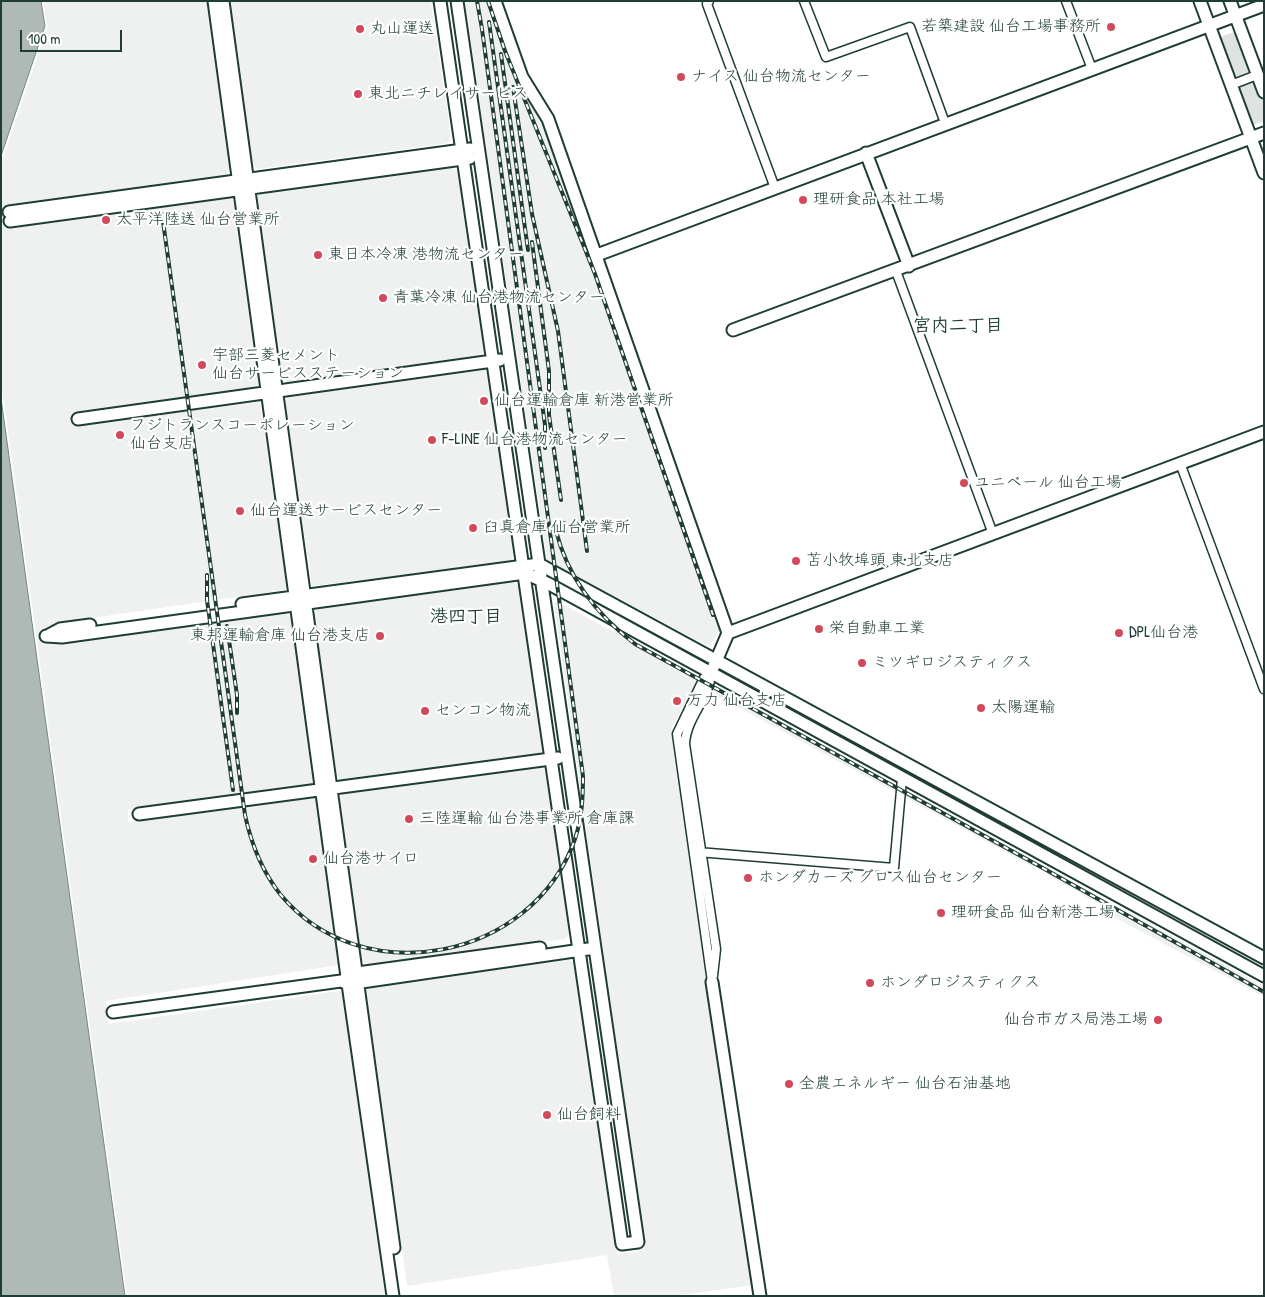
<!DOCTYPE html>
<meta charset="utf-8">
<style>
body{margin:0}
#map{position:relative;width:1265px;height:1297px;overflow:hidden;background:#fff;font-family:"Patrick Hand",sans-serif}
canvas{display:block}
.frame{position:absolute;inset:0;border:2px solid #1f3d34;pointer-events:none}
.scale{position:absolute;left:20px;top:30px;width:102px;height:22px;box-sizing:border-box;border:2px solid #1f3d34;border-top:0;padding-left:6px;font-size:15px;line-height:18px;white-space:nowrap;color:#1f3d34;-webkit-text-stroke:4px #fff;paint-order:stroke}
</style>
<div id="map">
<canvas width="1265" height="1297"></canvas>
<div class="frame"></div>
<div class="scale">100 m</div>
</div>
<script>
const context = document.querySelector('canvas').getContext('2d');
context.lineJoin = 'round';
function paint(path, color) { context.fillStyle = color; context.fill(path, 'evenodd'); }
function stroke(path, color, width, dash) { context.strokeStyle = color; context.lineWidth = width; context.lineCap = dash ? 'butt' : 'round'; context.setLineDash(dash || []); context.stroke(path); }
function label(font, color, halo, rows, align = 'center') {
  context.font = font + ' "Patrick Hand","Klee One",sans-serif'; context.lineWidth = 4.5; context.setLineDash([]); context.textBaseline = 'middle'; context.strokeStyle = halo; context.fillStyle = color; for (const [text, x, y, turn = 0] of rows) {
    context.save(); context.translate(x, y); context.rotate((+turn || 0) * Math.PI / 180); context.textAlign = isNaN(turn) ? turn : align; if (halo) context.strokeText(text, 0, 0); context.fillText(text, 0, 0); context.restore();
  }
}
const built = new Path2D(`
 M43 1H207L231 167 224 177 8 206 10 227 229 198 235 202 259 384 258 387 73 413 74 426 260 402 287 585 284 590 58 623 60 643 283 612 291 618 315 782 313 785 128 810V822L314 798 316 801 339 965 106 1001 108 1024 340 991 344 994 385 1296H127L1 381V164L47 27Z
 M230 1H431L451 136 449 143 258 169 253 166Z
 M465 1H491L545 118 722 626 710 647 547 560Z
 M452 167 457 171 485 352 481 356 288 383 282 377 257 198 261 193Z
 M484 370 488 374 514 555 510 562 312 586 285 401 288 397Z
 M511 581 519 586 543 750 539 754 342 781 337 776 314 613 319 608Z
 M556 601 699 677 672 727 753 1285 675 1296H614L607 1255 407 1286 366 990 369 987 569 960 574 963 617 1254 641 1251 600 957 604 956 554 604Z
 M712 685 896 786 895 792 710 692Z
 M541 767 545 770 560 866 569 934 565 939 368 965 362 962 339 800 344 792Z
 M906 790 1035 862 1033 867 905 797Z
 M1050 870 1264 986V997L1114 917 1115 913 1048 875Z`);
const green = new Path2D(`
 M1237 31 1250 68C1247 76 1241 79 1233 75L1217 38Z
 M1248 81 1258 86 1264 101V121L1250 126 1238 90 1241 84Z`);
const water = new Path2D(`
 M1 1H41L45 26 1 156Z
 M1 398 125 1296H1Z`);
const street = new Path2D(`
 M709 1 707 4 775 188
 M804 1 826 57 910 27 945 123
 M1066 1 1092 69
 M1231 85 1257 75
 M896 271 993 534
 M1180 463 1264 689
 M711 674 704 678 677 734 712 982
 M711 674C709 699 686 718 685 744L716 949 713 976
 M698 852 894 868 902 779`);
const secondary = new Path2D(`
 M214 1 348 984 393 1296
 M223 1 394 1248
 M440 1 622 1244 638 1242 595 948
 M495 1 522 77 548 119 728 633
 M1200 1 1264 173
 M1230 1 1264 92
 M866 153 909 266
 M9 212 470 149
 M10 221 470 158
 M597 255 1264 5
 M733 330 1264 133
 M78 419 500 360
 M242 604 539 564 1264 958
 M46 636 62 637 525 573 549 584 1264 976
 M47 636 60 629 90 625
 M714 666 728 633 1264 432
 M139 814 558 758
 M350 974 540 948
 M712 982 760 1296
 M113 1012 341 981 348 984 595 948 457 1`);
const rail = new Path2D(`
 M488 1 505 51 595 274 713 615
 M489 22 545 425V448
 M501 54 528 250
 M513 87 532 214 558 331 587 551
 M162 214 245 815C251 843 262 871 280 894 362 994 533 960 575 839 582 818 583 798 583 776L482 29 477 1
 M532 242 549 371V415L561 500
 M564 523 565 532
 M556 531C568 578 597 615 635 644L1041 867 1264 992
 M207 575V600L233 790
 M227 626 237 695V713`);
const markers = [
 [1111,27,5,"#d1495b"],
 [360,29,5,"#d1495b"],
 [681,77,5,"#d1495b"],
 [358,94,5,"#d1495b"],
 [803,200,5,"#d1495b"],
 [106,220,5,"#d1495b"],
 [318,255,5,"#d1495b"],
 [383,298,5,"#d1495b"],
 [202,365,5,"#d1495b"],
 [484,401,5,"#d1495b"],
 [120,435,5,"#d1495b"],
 [432,440,5,"#d1495b"],
 [964,483,5,"#d1495b"],
 [240,511,5,"#d1495b"],
 [473,528,5,"#d1495b"],
 [796,561,5,"#d1495b"],
 [819,629,5,"#d1495b"],
 [1119,633,5,"#d1495b"],
 [380,636,5,"#d1495b"],
 [862,663,5,"#d1495b"],
 [677,701,5,"#d1495b"],
 [981,708,5,"#d1495b"],
 [425,711,5,"#d1495b"],
 [409,819,5,"#d1495b"],
 [313,859,5,"#d1495b"],
 [748,878,5,"#d1495b"],
 [941,913,5,"#d1495b"],
 [870,983,5,"#d1495b"],
 [1158,1020,5,"#d1495b"],
 [789,1084,5,"#d1495b"],
 [547,1115,5,"#d1495b"]
];
const poiNames = [
 ["若築建設 仙台工場事務所",1101,27,"right"],
 ["丸山運送",370,29],
 ["ナイス 仙台物流センター",691,77],
 ["東北ニチレイサービス",368,94],
 ["理研食品 本社工場",813,200],
 ["太平洋陸送 仙台営業所",116,220],
 ["東日本冷凍 港物流センター",328,255],
 ["青葉冷凍 仙台港物流センター",393,298],
 ["宇部三菱セメント",212,356],
 ["仙台サービスステーション",212,374],
 ["仙台運輸倉庫 新港営業所",494,401],
 ["フジトランスコーポレーション",130,426],
 ["仙台支店",130,444],
 ["F-LINE 仙台港物流センター",442,440],
 ["ユニベール 仙台工場",974,483],
 ["仙台運送サービスセンター",250,511],
 ["臼真倉庫 仙台営業所",483,528],
 ["苫小牧埠頭 東北支店",806,561],
 ["栄自動車工業",829,629],
 ["DPL仙台港",1129,633],
 ["東邦運輸倉庫 仙台港支店",370,636,"right"],
 ["ミツギロジスティクス",872,663],
 ["万力 仙台支店",687,701],
 ["太陽運輸",991,708],
 ["センコン物流",435,711],
 ["三陸運輸 仙台港事業所 倉庫課",419,819],
 ["仙台港サイロ",323,859],
 ["ホンダカーズ グロス仙台センター",758,878],
 ["理研食品 仙台新港工場",951,913],
 ["ホンダロジスティクス",880,983],
 ["仙台市ガス局港工場",1148,1020,"right"],
 ["全農エネルギー 仙台石油基地",799,1084],
 ["仙台飼料",557,1115]
];
const neighbourhoodNames = [
 ["宮内二丁目",958,326],
 ["港四丁目",466,617]
];
paint(built, '#eef1f0');
paint(green, '#dee3e2');
paint(water, '#afbab7');
stroke(water, '#758883', 1);
stroke(street, '#1f3d34', 11);
stroke(secondary, '#1f3d34', 15);
stroke(street, '#fff', 8);
stroke(secondary, '#fff', 11);
stroke(rail, '#1f3d34', 4);
stroke(rail, '#fff', 2, [5.5]);
for (const [x, y, r, color] of markers) { const dot = new Path2D(); dot.arc(x, y, r, 0, 2 * Math.PI); context.fillStyle = color; context.fill(dot); stroke(dot, '#fff', 2); }
label('16px', '#1f3d34', '#fff', poiNames, 'left');
label('bold 18px', '#1f3d34', '#fff', neighbourhoodNames);
</script>
